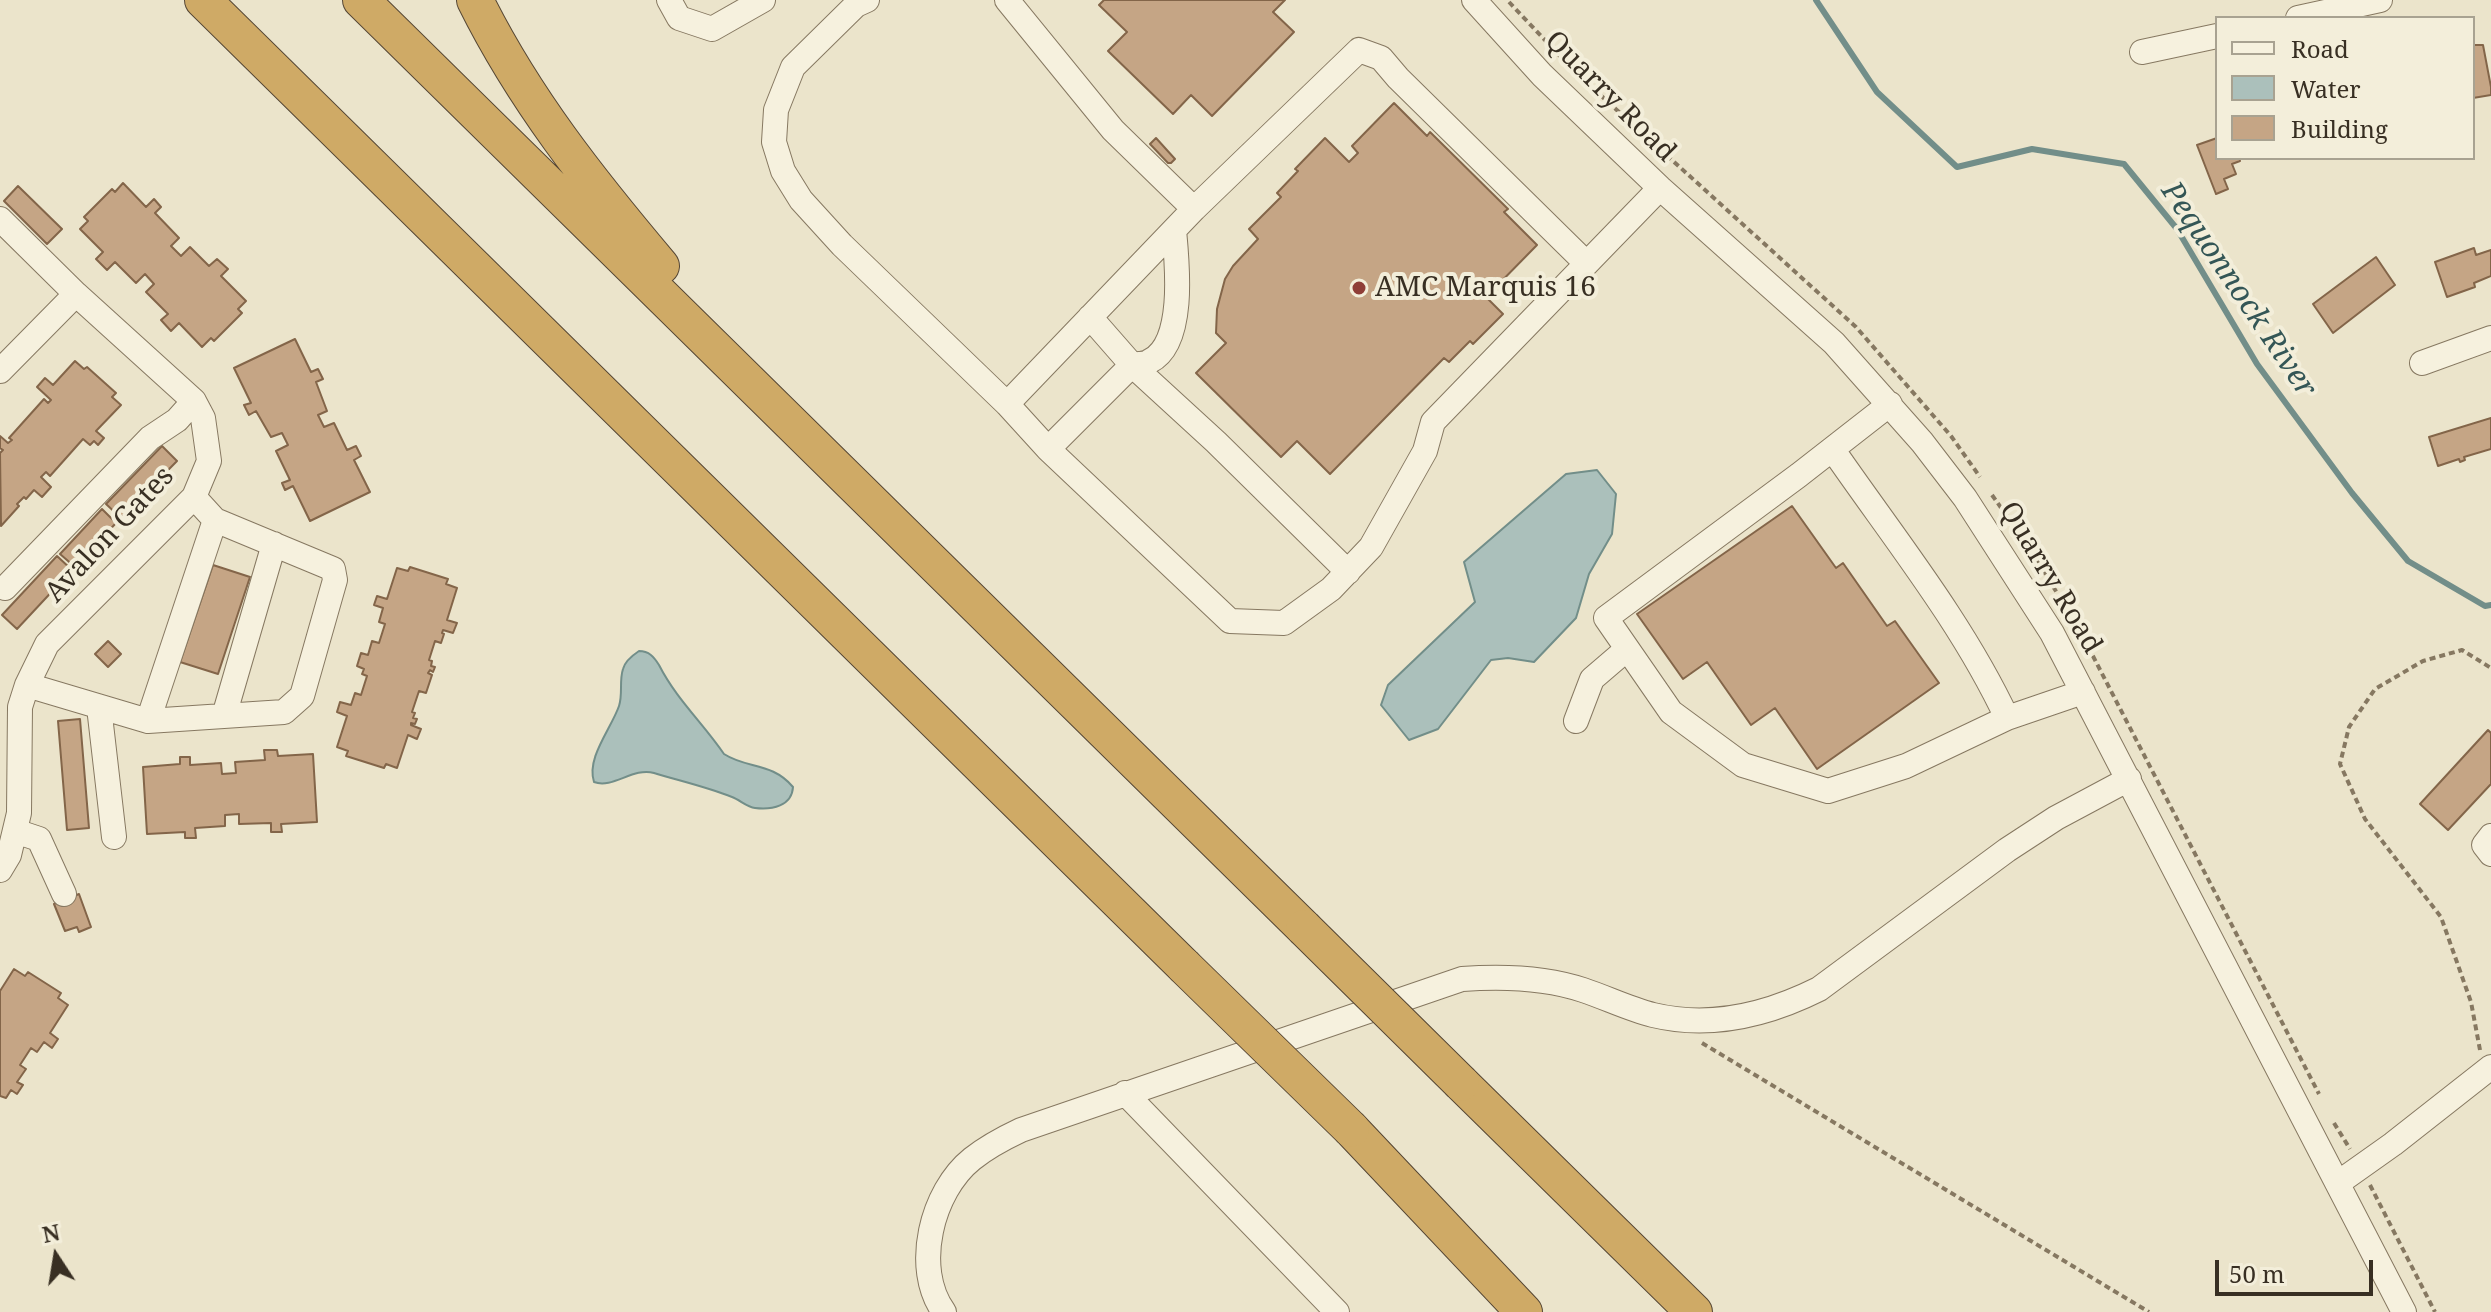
<!DOCTYPE html>
<style>
body{margin:0}
#map{position:relative;width:2491px;height:1312px;overflow:hidden;background:#ebe4cb;font-family:"Noto Serif",serif}
canvas{display:block}
.legend{position:absolute;left:2215px;top:16px;width:260px;height:144px;box-sizing:border-box;background:#f3eeda;border:2px solid #a8a291;margin:0;padding:10px 14px;list-style:none;font-size:24px;color:#382f23}
.legend li{display:flex;align-items:center;gap:16px;height:40px}
.legend b{width:40px;border:2px solid #a8a291}
.north{position:absolute;left:16px;top:1216px;width:80px;height:80px;-webkit-text-stroke:6px #f3eeda;paint-order:stroke;rotate:348deg;font-size:22px;font-weight:700;line-height:32px;text-align:center;color:#382f23}
.north::after{content:'';display:block;margin:auto;width:28px;height:36px;background:#382f23;clip-path:polygon(50% 0,100% 100%,50% 72%,0 100%)}
.scale{position:absolute;left:2215px;top:1260px;width:158px;height:36px;box-sizing:border-box;border:4px solid #382f23;border-top:0;padding-left:10px;font-size:24px;line-height:28px;white-space:nowrap;color:#382f23;-webkit-text-stroke:6px #f3eeda;paint-order:stroke}
</style>
<div id="map">
<canvas width="2491" height="1312"></canvas>
<ul class="legend">
<li><b style="height:10px;background:#f6f1de"></b>Road</li>
<li><b style="height:22px;background:#abc0bb"></b>Water</li>
<li><b style="height:22px;background:#c5a585"></b>Building</li>
</ul>
<div class="north">N</div>
<div class="scale">50 m</div>
</div>
<script>
const context = document.querySelector('canvas').getContext('2d');
context.lineJoin = 'round';
function paint(path, color) { context.fillStyle = color; context.fill(path, 'evenodd'); }
function stroke(path, color, width, dash) { context.strokeStyle = color; context.lineWidth = width; context.lineCap = dash ? 'butt' : 'round'; context.setLineDash(dash || []); context.stroke(path); }
function label(font, color, halo, rows, align = 'center') {
  context.font = font + ' "Noto Serif",serif'; context.lineWidth = 8; context.setLineDash([]); context.textBaseline = 'middle'; context.strokeStyle = halo; context.fillStyle = color; for (const [text, x, y, turn = 0] of rows) {
    context.save(); context.translate(x, y); context.rotate((+turn || 0) * Math.PI / 180); context.textAlign = isNaN(turn) ? turn : align; if (halo) context.strokeText(text, 0, 0); context.fillText(text, 0, 0); context.restore();
  }
}
const water = new Path2D(`
 M1597 470 1616 494 1612 534 1589 574 1576 618 1534 662 1508 658 1491 660 1438 729 1409 740 1381 705 1388 685 1475 602 1464 562 1566 474Z
 M639 651C649 651 654 657 659 665 677 700 702 722 724 754 747 769 772 762 793 787 792 806 772 810 755 808 747 807 740 800 732 797 707 787 680 781 654 773 633 767 613 789 594 782 586 758 611 729 619 706 623 694 619 681 623 669 625 661 633 655 639 651Z`);
const stream = new Path2D(`
 M1816 0 1877 92 1957 167 2032 149 2124 164 2177 229 2257 364 2352 493 2408 561 2485 606 2491 605`);
const building = new Path2D(`
 M1104 0H1285L1273 12 1294 32 1212 116 1191 95 1173 114 1108 51 1127 32 1099 5Z
 M2473 45H2483L2491 87V95L2473 98Z
 M1394 103 1427 136 1430 132 1508 209 1504 212 1537 245 1486 297 1503 314 1473 344 1470 341 1449 362 1444 358 1330 474 1297 441 1281 457 1196 373 1226 343 1216 333 1217 309 1225 279 1233 266 1258 239 1249 229 1281 197 1277 193 1298 171 1295 169 1325 138 1349 162 1358 153 1352 146Z
 M1156 138 1175 159 1171 163H1168L1150 144Z
 M2217 138V158H2239L2240 161 2232 164 2236 174 2224 179 2228 189 2216 194 2197 145Z
 M123 183 146 207 154 199 161 207 155 213 179 238 171 246 181 256 190 247 209 266 217 259 228 269 221 276 246 301 238 309 242 313 214 341 211 338 202 347 179 323 171 331 161 320 168 314 146 292 154 284 145 274 136 283 115 262 107 270 96 259 103 252 80 229 88 221 84 217 112 189 115 192Z
 M18 186 62 229 47 244 4 201Z
 M2474 248 2476 255 2491 250V276L2474 283 2475 287 2447 297 2435 262Z
 M2376 257 2395 285 2333 333 2313 304Z
 M295 339 311 372 318 369 323 379 316 382 327 411 318 415 324 427 334 423 347 450 356 446 361 456 354 460 370 492 310 521 293 486 285 490 282 483 290 480 276 451 288 445 282 433 271 437 256 411 249 415 244 405 251 403 234 368Z
 M75 361 84 369 87 367 116 393 112 397 121 405 96 431 104 438 98 445 94 441 90 445 83 439 50 476 46 472 41 477 51 487 42 497 34 490 26 499 24 497 17 504 19 506 1 526 0 453 3 450 0 448V436L8 443 12 440 9 438 44 399 48 403 51 400 37 387 45 378 53 385Z
 M2491 418V449L2464 457 2465 460 2460 462 2459 459 2438 466 2429 437Z
 M162 446 177 461 121 518 106 504Z
 M1792 506 1836 568 1843 563 1887 626 1895 621 1939 683 1817 769 1775 708 1751 725 1707 662 1683 679 1637 614Z
 M102 509 116 523 75 567 60 554Z
 M57 556 72 570 17 629 2 615Z
 M213 565 250 577 218 674 180 662Z
 M410 567 448 579 446 584 457 588 447 620 457 623 453 633 443 630 442 633 444 634 441 643 435 641 429 660 432 661 431 666 435 667 433 672 430 670 428 673 432 675 426 693 419 691 412 712 415 713 413 718 417 719 415 724 411 723V725L421 729 417 739 408 735 397 768 386 764 384 768 346 756 348 751 337 747 347 716 337 712 340 702 351 705 355 693 361 695 367 676 362 674 364 669 357 666 361 653 368 655 372 641 379 643 385 624 379 622 383 608 374 605 377 596 387 599 397 568 408 571Z
 M108 641 121 654 108 667 95 654Z
 M80 719 89 828 67 830 58 721Z
 M2488 730 2491 733V784L2448 830 2420 804Z
 M264 750H277L278 756 313 754 317 822 281 824 282 832H271V823L239 824V814L225 815V826L195 828 196 838H185V832L147 834 143 767 180 764V757H190V765L221 763 222 774 236 773 235 762 265 760Z
 M79 894 91 927 79 932 77 927 65 931 54 904Z
 M14 969 25 976 28 972 61 993 58 998 68 1005 50 1033 58 1039 52 1048 44 1042 37 1052 31 1048 20 1065 26 1069 17 1082 23 1085 17 1094 11 1090 6 1098 0 1096V991Z`);
const path = new Path2D(`
 M1509 2 1575 72 1856 327 1951 436 1980 477
 M1992 495 2029 547 2079 629 2319 1094
 M1702 1043 2149 1312
 M2480 1050 2471 1002 2441 917 2365 819 2340 764 2349 727 2375 689 2423 661 2462 650 2491 668
 M2334 1123 2350 1149
 M2370 1185 2435 1312`);
const minor = new Path2D(`
 M669 0 679 18 712 29 763 0
 M867 0 856 5 793 67 776 110 774 142 783 171 801 200 842 245 1007 404 1048 449 1230 621 1284 623 1331 589 1371 547 1425 451 1433 422 1660 188
 M1007 0 1113 130 1194 209
 M1474 0 1542 75 1660 188 1834 343 1922 442 1965 498 2052 633 2404 1312
 M2298 18 2380 0
 M2142 52 2217 36
 M0 219 76 294
 M1090 317 1132 365 1216 442 1348 572
 M2422 363 2491 338
 M0 371 76 294 194 401 203 418 209 461 194 497 47 644 27 685 20 707 19 813 9 855 0 870
 M1007 404 1194 209 1359 50 1381 58 1398 78 1585 262
 M1890 404 1799 475 1606 618 1671 712 1743 765 1828 791 1906 766 2007 718 2083 692
 M1048 449 1132 365C1137 364 1146 364 1150 361 1186 343 1177 262 1174 230
 M1833 450C1893 537 1962 622 2007 718
 M5 588 150 438 177 420 194 401
 M27 685 148 721 284 712 302 696 335 580 333 569 215 520 194 497
 M99 707 114 837
 M224 716 274 544
 M148 721 215 520
 M1576 721 1592 679 1627 649
 M15 831 39 839 64 894
 M2491 836 2484 845 2491 854
 M1125 1093 1337 1312
 M2338 1183 2393 1144 2491 1067
 M944 1312C912 1268 932 1191 972 1159 987 1147 1004 1138 1021 1130L1462 979C1503 976 1544 977 1583 990 1607 998 1629 1009 1653 1015 1711 1029 1767 1015 1819 989L2007 850 2056 818 2129 779`);
const highway = new Path2D(`
 M203 0 1184 966
 M361 0 1304 928
 M475 0C524 99 590 182 661 266
 M1461 1083 1694 1312
 M1351 1129 1524 1312`);
const highwayBridge = new Path2D(`
 M1304 928 1461 1083
 M1184 966 1351 1129`);
const markers = [
 [1359,288,8,"#8f3e37"]
];
const streetNames = [
 ["Quarry Road",1610,97,45],
 ["Avalon Gates",110,535,-47],
 ["Quarry Road",2050,578,59]
];
const poiNames = [
 ["AMC Marquis 16",1375,288]
];
const waterNames = [
 ["Pequonnock River",2238,290,56]
];
paint(water, '#abc0bb');
stroke(water, '#728e89', 2);
stroke(stream, '#728e89', 6);
paint(building, '#c5a585');
stroke(building, '#836549', 2);
stroke(minor, '#867861', 26);
stroke(highway, '#554634', 38);
stroke(path, '#867861', 4, [6, 4]);
stroke(minor, '#f6f1de', 24);
stroke(highway, '#cfaa66', 36);
stroke(highwayBridge, '#554634', 38, []);
stroke(highwayBridge, '#cfaa66', 36);
for (const [x, y, r, color] of markers) { const dot = new Path2D(); dot.arc(x, y, r, 0, 2 * Math.PI); context.fillStyle = color; context.fill(dot); stroke(dot, '#f3eeda', 3); }
label('28px', '#382f23', '#f3eeda', streetNames);
label('28px', '#382f23', '#f3eeda', poiNames, 'left');
label('italic 30px', '#345656', '#f3eeda', waterNames);
</script>
